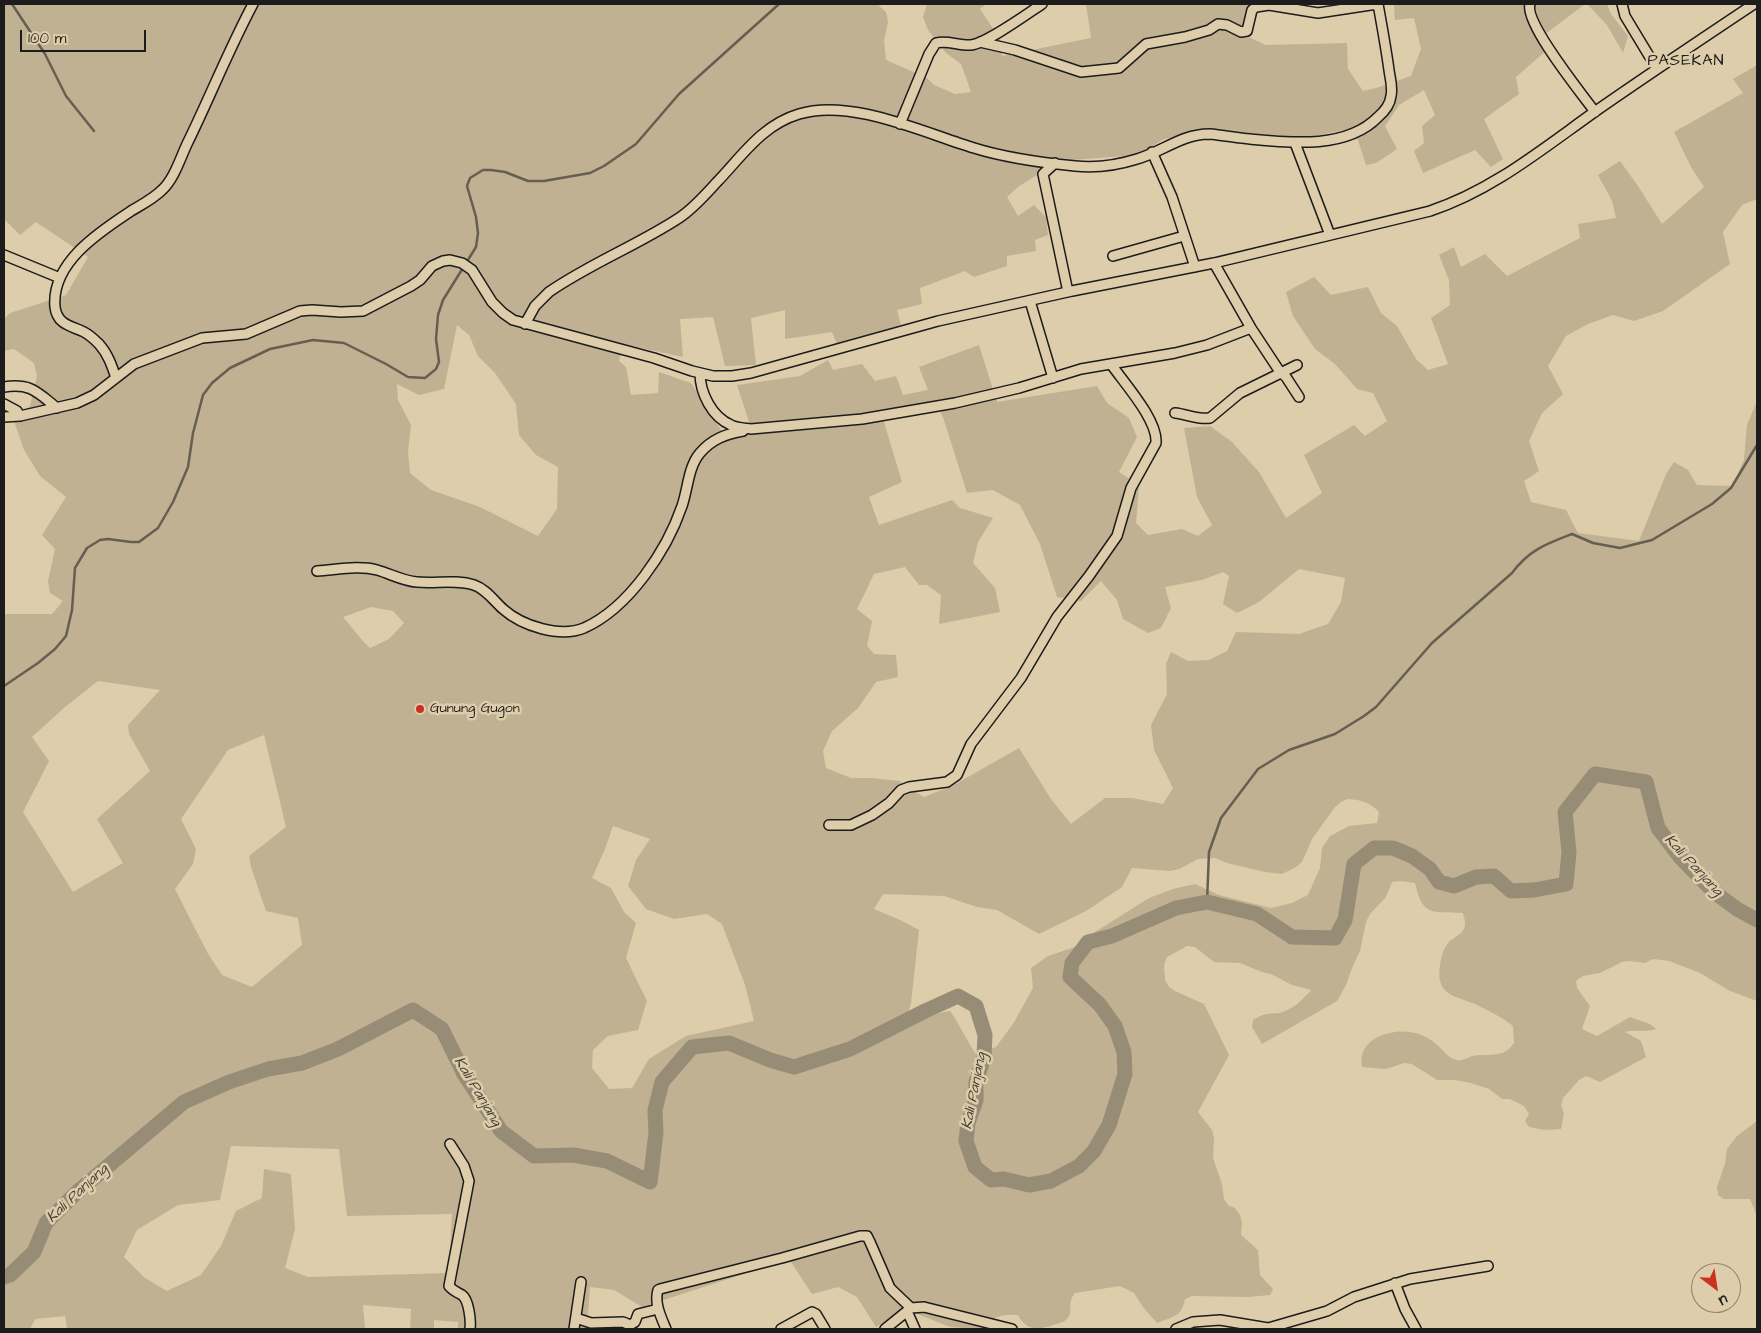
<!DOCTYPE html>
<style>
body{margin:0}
#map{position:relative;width:1761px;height:1333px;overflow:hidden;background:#decdaa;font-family:"Architects Daughter",sans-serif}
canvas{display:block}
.frame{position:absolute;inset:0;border:5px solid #1c1c1c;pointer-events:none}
.north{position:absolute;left:1691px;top:1263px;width:50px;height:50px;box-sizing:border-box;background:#decdaa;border:1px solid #908671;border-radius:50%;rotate:149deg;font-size:14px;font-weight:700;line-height:20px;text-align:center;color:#1c1c1c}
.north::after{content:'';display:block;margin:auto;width:18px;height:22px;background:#c8321e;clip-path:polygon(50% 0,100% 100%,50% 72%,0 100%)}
.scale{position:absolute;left:20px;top:30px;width:126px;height:22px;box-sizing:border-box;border:2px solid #1c1c1c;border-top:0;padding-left:6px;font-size:15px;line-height:18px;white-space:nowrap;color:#1c1c1c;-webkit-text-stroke:4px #decdaa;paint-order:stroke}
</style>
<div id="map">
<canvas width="1761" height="1333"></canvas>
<div class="frame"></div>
<div class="north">U</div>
<div class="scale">100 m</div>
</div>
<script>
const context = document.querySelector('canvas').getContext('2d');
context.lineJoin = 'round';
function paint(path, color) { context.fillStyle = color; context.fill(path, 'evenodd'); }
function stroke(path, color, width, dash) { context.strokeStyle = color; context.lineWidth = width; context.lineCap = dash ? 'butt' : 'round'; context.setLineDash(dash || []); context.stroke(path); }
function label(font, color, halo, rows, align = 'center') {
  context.font = font + ' "Architects Daughter",sans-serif'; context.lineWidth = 5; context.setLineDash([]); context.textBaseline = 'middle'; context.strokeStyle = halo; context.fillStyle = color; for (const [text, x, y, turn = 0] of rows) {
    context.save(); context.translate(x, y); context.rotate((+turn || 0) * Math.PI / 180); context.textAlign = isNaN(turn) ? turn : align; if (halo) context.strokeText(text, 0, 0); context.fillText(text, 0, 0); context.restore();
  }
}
const green = new Path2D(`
 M4 4H877L886 12 888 22 884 41 886 60 927 78 934 85 955 94 971 92 961 64 946 53 928 30 923 17 927 4H986L980 9 1000 39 1002 56 1091 38 1086 4H1246L1251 6 1244 35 1266 45 1347 43 1348 69 1363 91 1376 88 1411 76 1421 49 1414 18 1395 20 1394 4H1585L1540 38 1547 50 1516 77 1519 94 1484 119 1503 159 1491 167 1475 150 1423 173 1414 151 1424 143 1422 126 1435 115 1424 90 1399 105 1385 126 1397 149 1376 163 1366 165 1354 128 1314 136H1284L1212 130 1164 139 1138 155 1059 161 1018 187 1007 197 1018 216 1034 205 1046 217 1048 235 1035 240 1036 251 1007 256V266L974 277 965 271 920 288 922 304 897 310 901 325 837 344 832 332 785 339V310L751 318 756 365 725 366 713 317 680 319 683 357 623 344 619 361 626 367 631 395 658 393 659 372 691 383 723 433 750 425 737 385 800 376 828 360 833 370 862 364 875 381 896 376 903 395 928 390 919 367 979 345 997 402 1097 386 1107 403 1129 418 1137 437 1119 472 1139 485 1136 523 1148 535 1182 529 1198 536 1212 525 1197 497 1184 428 1210 426 1232 442 1259 472 1286 518 1322 493 1304 455 1354 425 1365 436 1387 421 1373 393 1357 389 1335 364 1315 349 1293 316 1286 292 1314 277 1331 295 1368 287 1381 313 1397 326 1416 359 1428 370 1448 364 1431 318 1450 305 1449 280 1439 255 1454 247 1461 267 1485 254 1507 276 1580 238 1578 224 1616 218 1612 201 1598 175 1620 161 1638 186 1662 224 1704 187 1691 167 1674 132 1743 93 1733 79 1757 65V199L1742 205 1723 232 1730 264 1663 311 1634 321 1613 315 1588 324 1566 336 1548 366 1563 394 1542 413 1529 441 1539 471 1524 481 1531 502 1566 510 1578 533 1639 541 1666 474 1674 462 1688 470 1697 485 1732 486 1744 460 1747 425 1757 401V1001L1730 991 1700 973 1669 961 1653 959 1645 963 1629 961 1622 962 1600 973 1583 976 1576 981 1577 988 1590 1006 1582 1029 1597 1036 1630 1017 1650 1024 1656 1029C1645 1033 1636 1029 1625 1032L1641 1041 1646 1057 1600 1082 1586 1076 1579 1080 1563 1098 1561 1106 1564 1113 1561 1129 1545 1130 1529 1127 1525 1121 1529 1114 1524 1106 1510 1099H1502L1489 1089 1471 1083 1455 1080H1437L1412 1064 1404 1063 1386 1069 1362 1067C1360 1054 1364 1045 1376 1038 1394 1028 1420 1029 1436 1044 1443 1049 1448 1059 1457 1060 1463 1061 1467 1058 1472 1056 1482 1054 1493 1056 1502 1053 1508 1051 1511 1047 1514 1043L1513 1026C1503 1018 1491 1012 1479 1006 1457 995 1435 998 1440 965 1441 958 1443 949 1448 943 1453 937 1465 934 1465 924 1466 921 1463 916 1463 913 1432 911 1423 918 1415 883L1400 881 1392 882 1386 897 1370 914 1366 922 1360 951 1352 968 1346 985 1337 1001 1262 1044 1252 1027 1253 1020C1265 1013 1266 1014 1279 1013 1291 1011 1304 999 1311 990L1292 985 1271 974 1262 972 1240 963 1214 962 1195 947 1187 946 1167 957 1164 965 1165 980 1169 987 1175 991 1204 1004 1229 1055 1198 1112 1212 1130 1214 1138 1213 1158 1222 1184 1224 1199 1228 1205 1235 1208 1240 1215 1242 1222 1241 1235 1258 1250 1260 1275 1273 1289 1270 1295 1249 1297 1192 1296 1185 1299C1182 1317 1172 1317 1157 1323L1143 1307 1134 1293 1120 1286 1075 1293C1066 1304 1074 1312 1067 1319 1064 1322 1060 1323 1056 1324 1040 1330 1027 1332 1018 1315 999 1314 995 1317 981 1329L950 1327 905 1309 876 1327 857 1297 838 1287 812 1294 791 1262 762 1268 642 1307 614 1290 590 1287 587 1329H458V1322L434 1320V1329H410L411 1309 363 1305 365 1329H67L65 1316 35 1319 30 1329H4V614H52L63 601 50 593 48 581 55 549 42 535 66 497 40 476 24 450 14 421 30 406 37 376 34 363 14 349 4 351V319L10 313 66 295 88 257 36 222 20 235 4 219ZM457 325 469 335 478 356 495 373 516 404 519 435 536 455 558 467 557 509 538 536 480 507 431 490 410 473 408 452 411 425 398 400 397 384 419 395 444 389ZM937 406 943 417 967 493 993 490 1020 505 1040 544 1057 597 1081 601 1101 581 1117 600 1123 619 1148 633 1161 628 1171 608 1165 587 1202 580 1223 572 1229 576 1223 604 1237 613 1259 602 1299 569 1345 578 1341 602 1328 624 1299 634 1236 632 1227 651 1209 660 1188 661 1171 652 1166 664 1167 694 1151 725 1154 750 1173 788 1163 804 1132 798H1105L1071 824 1051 799 1019 748 954 785 924 797 899 781 872 778H851L826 768 823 751 832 731 858 708 876 682 898 677 896 655 874 654 867 646 872 621 857 609 874 574 905 567 919 585H927L941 595 939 624 1000 612 995 588 973 563 978 542 993 518 960 508 952 500 879 525 869 497 902 482 883 419ZM371 607 393 611 404 623 389 639 370 648 362 640 343 617ZM98 681 160 690 128 725 129 734 150 771 97 819 123 863 73 892 23 812 49 761 32 737 65 707ZM264 735 286 827 249 856 251 867 266 911 298 918 302 945 252 987 222 975 207 952 175 889 193 864 196 849 181 819 228 750ZM1348 799C1362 800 1369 802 1379 812L1377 823 1349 826 1330 836 1322 848 1320 868 1308 895 1292 903 1271 908 1219 895 1195 884 1173 889 1149 898 1095 932 1078 946 1048 956 1031 968 1033 988 1013 1024 996 1047 976 1054C966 1040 960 1025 950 1011L939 1013 905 1025 911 1003 919 930 900 920 874 909 883 894 944 896 977 907 997 910 1039 934 1086 911 1122 887 1132 868 1170 871 1179 869 1198 859 1215 858 1227 863 1265 872 1282 874 1296 867 1302 862 1312 839 1335 807 1341 802ZM613 826 650 839 636 860 628 886 646 909 674 919 707 914 722 924 745 985 754 1021 686 1036 649 1059 632 1088 609 1089 592 1068 593 1050 608 1036 638 1030 647 1001 626 958 636 923 624 912 611 888 592 878 605 849ZM231 1146 339 1149 347 1216 452 1214 449 1273 308 1277 285 1268 295 1229 291 1174 264 1169 262 1198 236 1211 221 1246 201 1275 167 1291 145 1278 124 1257 137 1230 178 1205 220 1200Z
 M1587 4H1607L1611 14 1628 36 1623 53 1607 25Z
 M1757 1121V1216L1750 1199H1724L1718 1195 1717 1187 1725 1164 1727 1149 1737 1136Z`);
const stream = new Path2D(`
 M12 4 45 54 66 96 94 131
 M4 686 38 663 55 649 66 636 72 610 75 568 87 548 100 540 108 539 131 542H139L158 528 173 502 188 467 193 433 203 395 212 383 230 368 270 349 313 340 344 343 386 364 408 377 425 378 436 369 439 362 436 339 438 315 443 300 476 247 478 233 476 217 467 186 470 178 483 170H491L505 172 528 181H544L590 173 604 166 636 144 679 94 779 4
 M1207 902 1209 852 1221 818 1258 769 1289 750 1335 734 1364 716 1376 707 1432 643 1512 573C1529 550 1546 544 1572 534L1593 543 1620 548 1652 540 1712 504 1731 488 1757 445`);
const river = new Path2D(`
 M4 1277 10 1275 34 1252 46 1223 76 1193 184 1102 229 1082 268 1069 302 1063 338 1049 413 1010 442 1029 464 1074 501 1131 534 1156 573 1155 607 1161 650 1182 656 1133 655 1110 662 1082 692 1047 729 1043 770 1060 794 1067 850 1049 925 1011 958 996 976 1006 985 1035 984 1057 976 1082V1100L968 1123 966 1141 975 1167 991 1180 1004 1179 1029 1185 1051 1181 1079 1166 1094 1151 1109 1125 1125 1074 1124 1052 1115 1026 1100 1005 1070 977 1072 963 1088 942 1112 936 1176 908 1207 902 1257 914 1292 937 1335 938 1345 920 1354 864 1374 848H1393L1412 856 1430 869 1439 882 1454 886 1476 877 1494 876 1511 891 1534 890 1566 884 1569 852 1565 812 1595 774 1646 782 1658 828 1680 857 1714 892 1737 909 1757 920`);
const minor = new Path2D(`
 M1530 4C1524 23 1582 94 1595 112
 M1622 4 1625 16 1657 69
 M980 42 1015 50 1081 72 1119 68 1146 44 1185 37 1209 30 1218 24 1227 25 1241 32 1247 31 1252 10 1256 7 1269 5 1318 13 1377 4
 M900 124 929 54 936 43C948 40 959 46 971 45 987 43 1027 14 1042 4
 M1295 143 1330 235
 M1152 152 1172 197 1195 267
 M1055 163 1043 174 1068 292
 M4 255 60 278
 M1113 256 1184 236
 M1214 263 1251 328 1280 372 1286 377 1299 397
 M1030 301 1053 378
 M525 324 535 306 549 292C591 263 638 245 679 218 693 209 706 194 717 182 742 156 762 125 799 114 851 98 924 133 974 148 1003 157 1044 163 1075 166 1095 168 1118 165 1137 159 1162 152 1182 134 1209 134 1223 135 1237 138 1250 139 1291 143 1347 149 1378 117 1385 111 1390 105 1391 96 1393 87 1390 78 1389 70 1386 48 1382 26 1378 4
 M700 373C700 393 712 417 731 425 737 428 744 428 751 429L862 419 955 403 1019 388 1081 369 1175 353 1207 345 1251 328
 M116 378C112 366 108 354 99 344 95 340 90 335 84 332 72 326 57 325 55 307 51 263 99 232 131 211 141 205 153 199 162 190 174 179 180 159 187 144 210 97 229 49 253 4
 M4 387C31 383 37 392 57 408
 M4 404 17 411 20 416
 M1175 413C1186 414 1199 420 1210 418L1240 393 1297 365
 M4 417 20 416 77 403 94 395 134 364 202 338 246 334 300 311 312 310 341 312 363 311 411 286 420 280 432 266 443 261 450 260 462 263 472 270 492 302 503 313 513 320 654 358 692 371 713 376H732L751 373 938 321 1072 291 1214 263 1430 211C1491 191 1541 150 1593 113 1646 76 1700 40 1754 4
 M317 571C336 570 358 565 377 570 391 574 403 581 417 582 435 584 456 579 474 585 486 589 494 601 503 609 522 626 560 638 584 628 629 608 667 550 682 506 688 489 688 467 700 453 712 439 726 434 743 431
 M829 825H851L872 815 889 803 901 790 909 787 947 782 957 775 971 744 1021 678 1057 617 1089 576 1117 536 1131 488 1156 443C1158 420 1124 383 1111 364
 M450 1144 464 1166 469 1181 449 1286C453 1291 457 1292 462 1295 469 1300 471 1321 470 1329
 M1395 1283 1405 1309 1416 1329
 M911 1308 924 1307 1012 1329
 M907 1311 915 1329
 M576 1318 591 1323 623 1322 630 1325 635 1322 638 1314 658 1309
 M574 1329 581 1282
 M666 1329C661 1317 654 1303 658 1290L660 1289 782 1258 860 1236H867L870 1242 890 1288 911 1308 885 1329
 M781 1329 812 1312 816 1314 825 1329
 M1176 1329 1193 1322 1220 1320 1268 1328
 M1265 1329 1327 1311 1354 1297 1410 1279 1488 1266`);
const markers = [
 [420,709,5,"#c8321e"]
];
const poiNames = [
 ["Gunung Gugon",430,709]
];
const waterNames = [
 ["Kali Panjang",1693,866,47],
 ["Kali Panjang",975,1091,-79],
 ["Kali Panjang",477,1092,59],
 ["Kali Panjang",78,1194,-43]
];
const quarterNames = [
 ["PASEKAN",1686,62]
];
paint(green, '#bfb192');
stroke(stream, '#665f51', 2.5);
stroke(river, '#978c75', 15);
stroke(minor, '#1c1c1c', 12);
stroke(minor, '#decdaa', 9);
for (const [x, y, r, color] of markers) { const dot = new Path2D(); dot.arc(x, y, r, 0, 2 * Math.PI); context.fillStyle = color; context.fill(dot); stroke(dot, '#decdaa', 2); }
label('14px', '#1c1c1c', '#decdaa', poiNames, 'left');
label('italic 15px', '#413e37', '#decdaa', waterNames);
context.letterSpacing = '1px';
label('16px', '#1c1c1c', '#decdaa', quarterNames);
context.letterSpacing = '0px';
</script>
